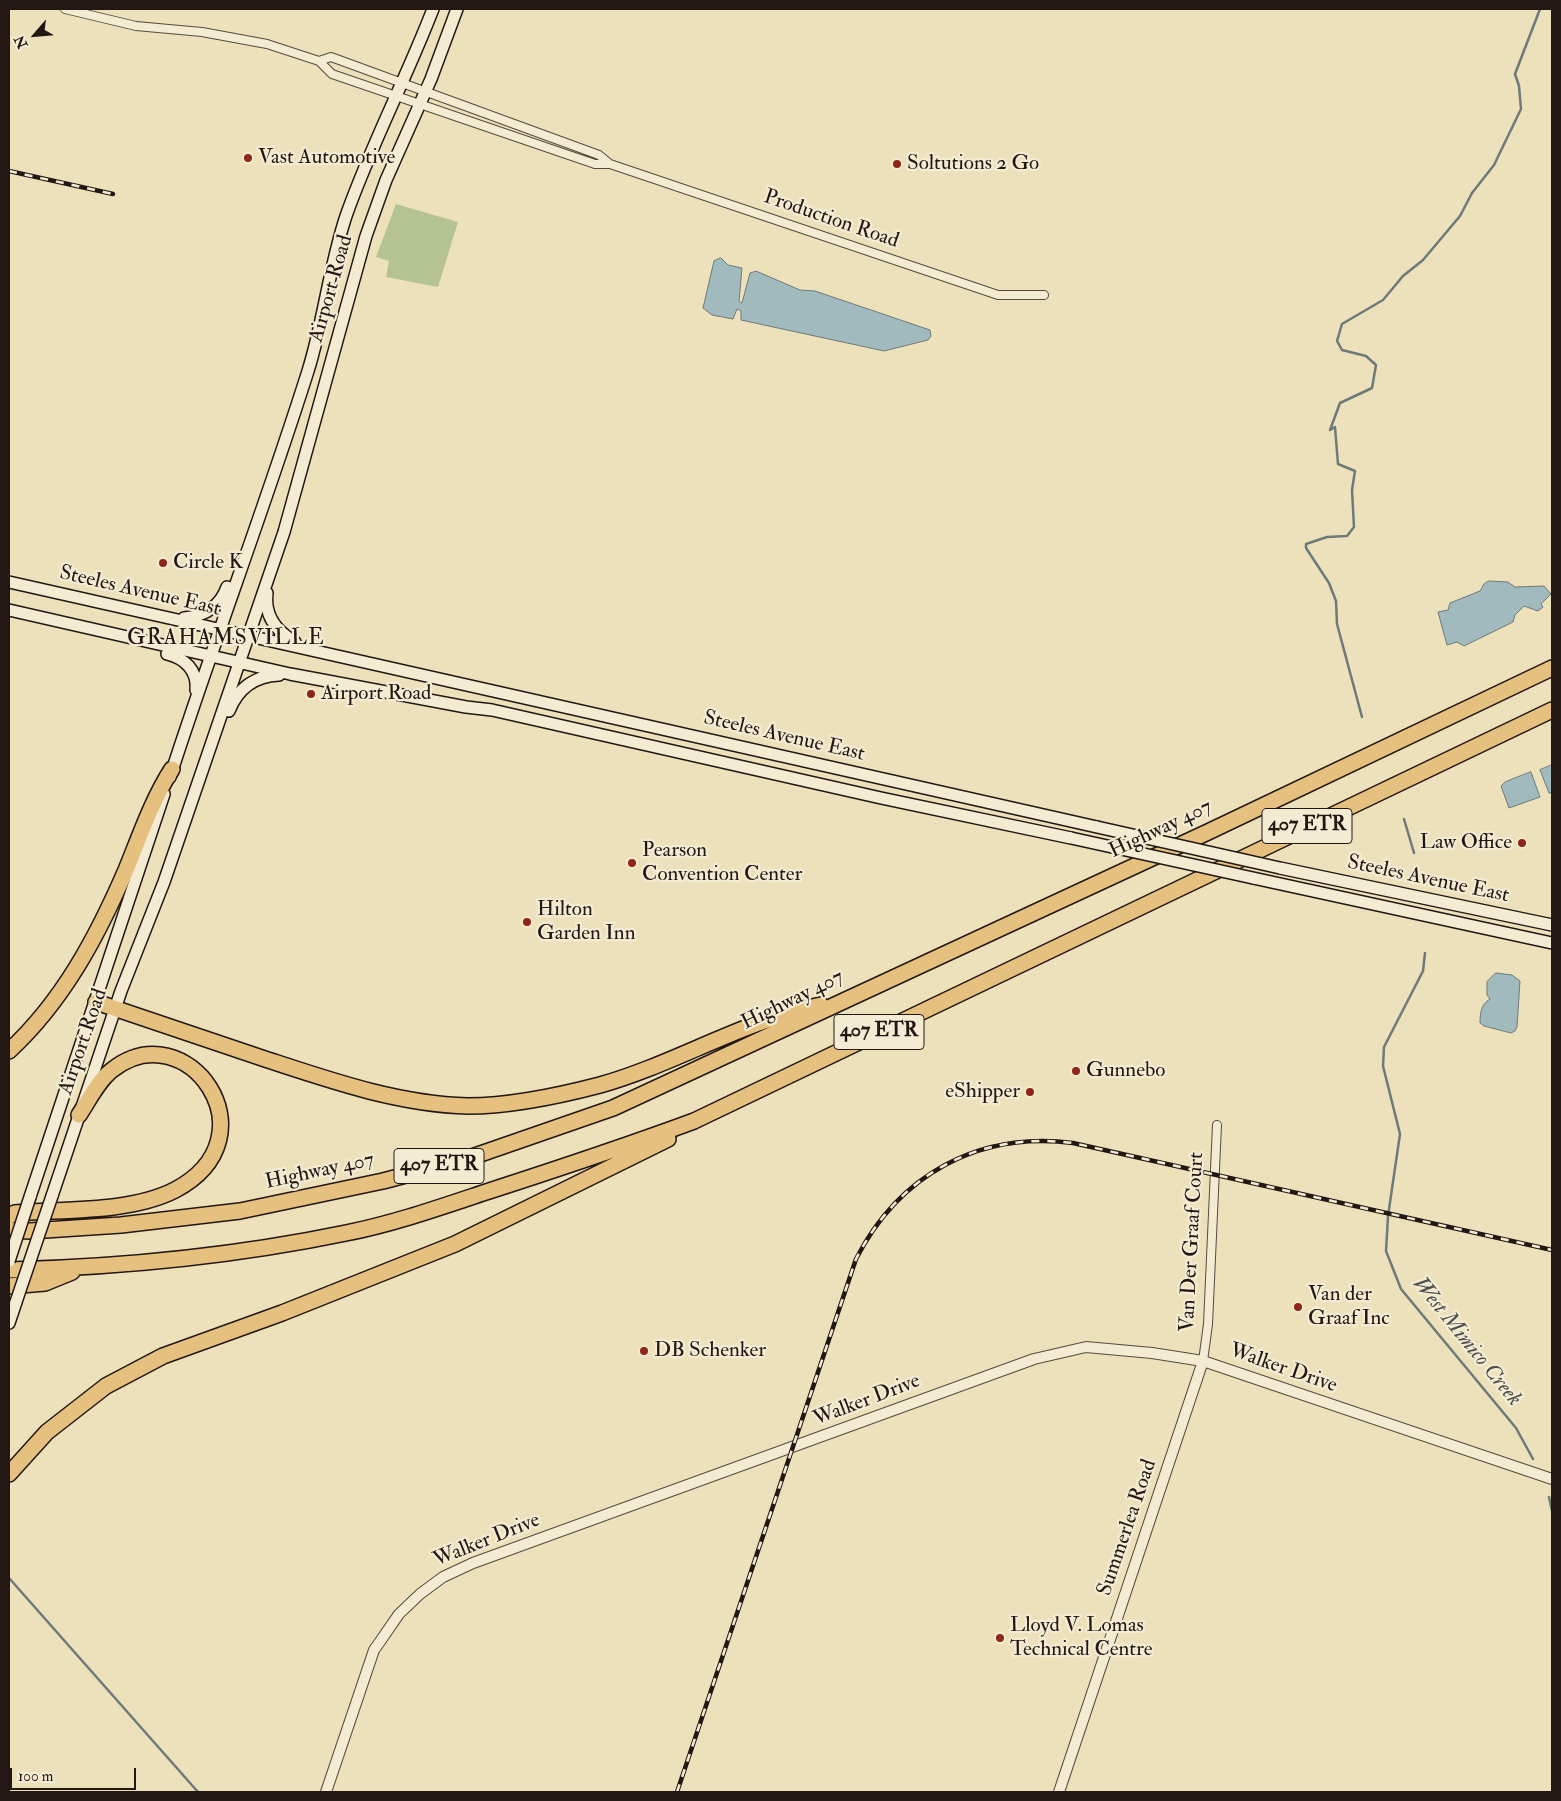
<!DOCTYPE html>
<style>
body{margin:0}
#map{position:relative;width:1561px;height:1801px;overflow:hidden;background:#ede1bc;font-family:"IM FELL Double Pica",serif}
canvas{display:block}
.frame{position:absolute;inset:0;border:10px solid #221713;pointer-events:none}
.north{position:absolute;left:10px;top:10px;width:50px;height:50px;-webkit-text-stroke:4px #f3ecd3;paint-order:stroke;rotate:243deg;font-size:14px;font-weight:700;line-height:20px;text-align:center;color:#221713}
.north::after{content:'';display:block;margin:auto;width:18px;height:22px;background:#221713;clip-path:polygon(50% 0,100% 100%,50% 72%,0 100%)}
.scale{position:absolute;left:10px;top:1768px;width:126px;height:22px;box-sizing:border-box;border:2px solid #221713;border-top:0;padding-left:6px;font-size:15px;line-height:18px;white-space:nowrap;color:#221713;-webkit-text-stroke:4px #f3ecd3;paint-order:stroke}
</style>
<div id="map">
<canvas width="1561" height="1801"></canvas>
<div class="frame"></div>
<div class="north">N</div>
<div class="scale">100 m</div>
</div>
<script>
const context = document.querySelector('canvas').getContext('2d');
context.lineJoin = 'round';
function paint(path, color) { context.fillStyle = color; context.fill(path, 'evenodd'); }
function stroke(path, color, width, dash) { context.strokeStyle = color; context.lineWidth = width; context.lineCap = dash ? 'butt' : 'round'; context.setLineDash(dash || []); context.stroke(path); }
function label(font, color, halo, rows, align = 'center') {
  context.font = font + ' "IM FELL Double Pica",serif'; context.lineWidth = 4.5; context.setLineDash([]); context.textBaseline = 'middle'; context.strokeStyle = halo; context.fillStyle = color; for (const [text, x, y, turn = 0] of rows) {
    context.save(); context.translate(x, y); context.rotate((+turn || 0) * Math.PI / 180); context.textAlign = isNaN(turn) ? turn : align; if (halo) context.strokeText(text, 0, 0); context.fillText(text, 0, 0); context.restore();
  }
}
const green = new Path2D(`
 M396 204 458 222 438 287 386 277 389 261 376 257Z`);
const water = new Path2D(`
 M721 258 728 265 742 268 739 301 742 303 750 273 756 271 800 290 815 291 930 330 931 336 928 340 884 351 741 320V311L737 309 733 319 712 315 703 308 714 261Z
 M1489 581 1508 582 1515 587 1544 586 1551 594 1541 604 1543 607 1538 611 1524 606 1515 615 1513 622 1464 646 1457 642 1447 645 1438 612 1448 610 1450 603 1480 591 1484 584Z
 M1552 765V793H1549L1540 770Z
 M1531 772 1540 797 1509 808 1501 786 1505 782Z
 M1496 973 1512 975 1520 981 1517 1027 1515 1031 1511 1033 1484 1026 1480 1023C1480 1013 1481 1004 1490 999L1487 995V982Z`);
const stream = new Path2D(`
 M1362 717 1337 624 1336 601 1329 583 1306 548V544L1327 537 1347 536 1354 527 1352 490 1355 471 1338 464 1335 427 1330 430 1340 403 1372 388 1376 365 1366 356 1342 350 1337 341 1342 324 1383 300 1403 276 1423 260 1460 216 1472 193 1494 165 1521 109 1519 86 1515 74 1540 9
 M1404 819 1414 853
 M1425 953 1423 971 1384 1047 1383 1066 1400 1134 1388 1216 1386 1251 1401 1289 1516 1428 1533 1459
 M1549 1497 1552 1511
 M9 1578 198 1792`);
const minor = new Path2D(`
 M65 9 136 26 202 32 267 44 319 61 332 74 595 164H610L998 295H1044
 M319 61 331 57 599 155 610 164
 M1203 1361 1208 1324 1217 1125`);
const tertiary = new Path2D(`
 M326 1792 374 1650 379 1643 399 1614 420 1594 443 1577 473 1563 1034 1359 1086 1347 1152 1353 1203 1361 1552 1479
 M1059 1792 1203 1361`);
const secondary = new Path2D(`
 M9 582 1097 827
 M267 593C264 615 276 631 295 642
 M9 610 290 674 466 707 492 710 881 798 1071 838
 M184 618C204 616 220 607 227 587
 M167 654C184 658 198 670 196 690
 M229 711C238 688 254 676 279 675
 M170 777C214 641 265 507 308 371 324 320 329 267 346 216 371 145 406 79 433 9
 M1280 868 1552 925
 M1253 878 1552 943
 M52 1196 121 991 164 882 284 532 366 236 386 180 431 79 457 9
 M30 1197 164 794
 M9 1323 16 1302`);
const motorway = new Path2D(`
 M96 1002C152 1021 209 1040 265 1059 332 1081 398 1104 468 1106 512 1106 558 1096 600 1085 675 1064 744 1020 821 1005
 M9 1051C63 1001 97 937 126 870 140 836 152 800 172 769
 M9 1216 15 1213C64 1209 130 1213 175 1190 277 1136 186 1011 112 1070 98 1081 89 1100 79 1115
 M9 1230 30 1231 121 1225 240 1211 383 1181 463 1160 613 1108 1208 832 1552 668
 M9 1270C122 1267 235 1256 346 1233 392 1224 438 1208 483 1193 554 1170 624 1147 694 1121L1552 710
 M9 1286 45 1283 72 1272
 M9 1474 47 1432 106 1386 163 1356 282 1313 455 1244 668 1139`);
const rail = new Path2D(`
 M9 171 113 194
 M677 1792 856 1259C899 1175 978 1131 1073 1143L1552 1250`);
const secondaryBridge = new Path2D(`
 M1097 827 1280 868
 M1071 838 1253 878
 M9 1261 30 1197
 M16 1302 52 1196`);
const markers = [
 [248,158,5,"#8f2418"],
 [897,164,5,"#8f2418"],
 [163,563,5,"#8f2418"],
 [311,694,5,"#8f2418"],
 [1522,843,5,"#8f2418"],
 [632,863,5,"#8f2418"],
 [527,922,5,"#8f2418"],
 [1076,1071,5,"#8f2418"],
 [1030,1092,5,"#8f2418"],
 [1298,1307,5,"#8f2418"],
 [644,1351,5,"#8f2418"],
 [1000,1638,5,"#8f2418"]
];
const shields = [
 [1307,826,90],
 [879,1032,90],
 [439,1166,90]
];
const shieldNames = [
 ["407 ETR",1307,826],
 ["407 ETR",879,1032],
 ["407 ETR",439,1166]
];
const poiNames = [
 ["Vast Automotive",258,158],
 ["Soltutions 2 Go",907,164],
 ["Circle K",173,563],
 ["Airport Road",321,694],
 ["Law Office",1512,843,"right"],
 ["Pearson",642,851],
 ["Convention Center",642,875],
 ["Hilton",537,910],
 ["Garden Inn",537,934],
 ["Gunnebo",1086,1071],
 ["eShipper",1020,1092,"right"],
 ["Van der",1308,1295],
 ["Graaf Inc",1308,1319],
 ["DB Schenker",654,1351],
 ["Lloyd V. Lomas",1010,1626],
 ["Technical Centre",1010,1650]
];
const streetNames = [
 ["Production Road",831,220,19],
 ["Airport Road",332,289,-74],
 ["Steeles Avenue East",140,592,13],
 ["Steeles Avenue East",784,737,13],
 ["Highway 407",1161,830,-25],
 ["Steeles Avenue East",1428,880,12],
 ["Highway 407",793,1001,-26],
 ["Airport Road",84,1042,-71],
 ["Highway 407",320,1172,-12],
 ["Van Der Graaf Court",1193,1242,-87],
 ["Walker Drive",1283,1369,19],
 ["Walker Drive",867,1401,-21],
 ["Summerlea Road",1128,1528,-71],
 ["Walker Drive",487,1541,-22]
];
const neighbourhoodNames = [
 ["GRAHAMSVILLE",226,639]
];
const waterNames = [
 ["West Mimico Creek",1466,1342,51]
];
paint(green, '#b5c393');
paint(water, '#a0babd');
stroke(water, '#6e7979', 1);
stroke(stream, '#6e7979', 2.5);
stroke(minor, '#554a3d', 10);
stroke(tertiary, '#554a3d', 12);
stroke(secondary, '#221713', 14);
stroke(motorway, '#221713', 18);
stroke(minor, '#f3ecd3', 8);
stroke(tertiary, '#f3ecd3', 10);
stroke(secondary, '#f3ecd3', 11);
stroke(motorway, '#e6c07e', 15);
stroke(rail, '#221713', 4.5);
stroke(rail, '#f3ecd3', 2.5, [8]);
stroke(secondaryBridge, '#221713', 14, []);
stroke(secondaryBridge, '#f3ecd3', 11);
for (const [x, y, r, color] of markers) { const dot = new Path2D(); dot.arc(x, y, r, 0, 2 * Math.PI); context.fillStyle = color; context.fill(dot); stroke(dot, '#f3ecd3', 2); }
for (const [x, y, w] of shields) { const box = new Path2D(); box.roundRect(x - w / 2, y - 17.5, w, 35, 4); context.fillStyle = '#f3ecd3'; context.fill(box); stroke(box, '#221713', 1); }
label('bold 20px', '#221713', null, shieldNames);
label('21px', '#221713', '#f3ecd3', poiNames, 'left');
label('21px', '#221713', '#f3ecd3', streetNames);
context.letterSpacing = '1px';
label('22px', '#221713', '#f3ecd3', neighbourhoodNames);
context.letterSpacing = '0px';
label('italic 22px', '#4e504e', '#f3ecd3', waterNames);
</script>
